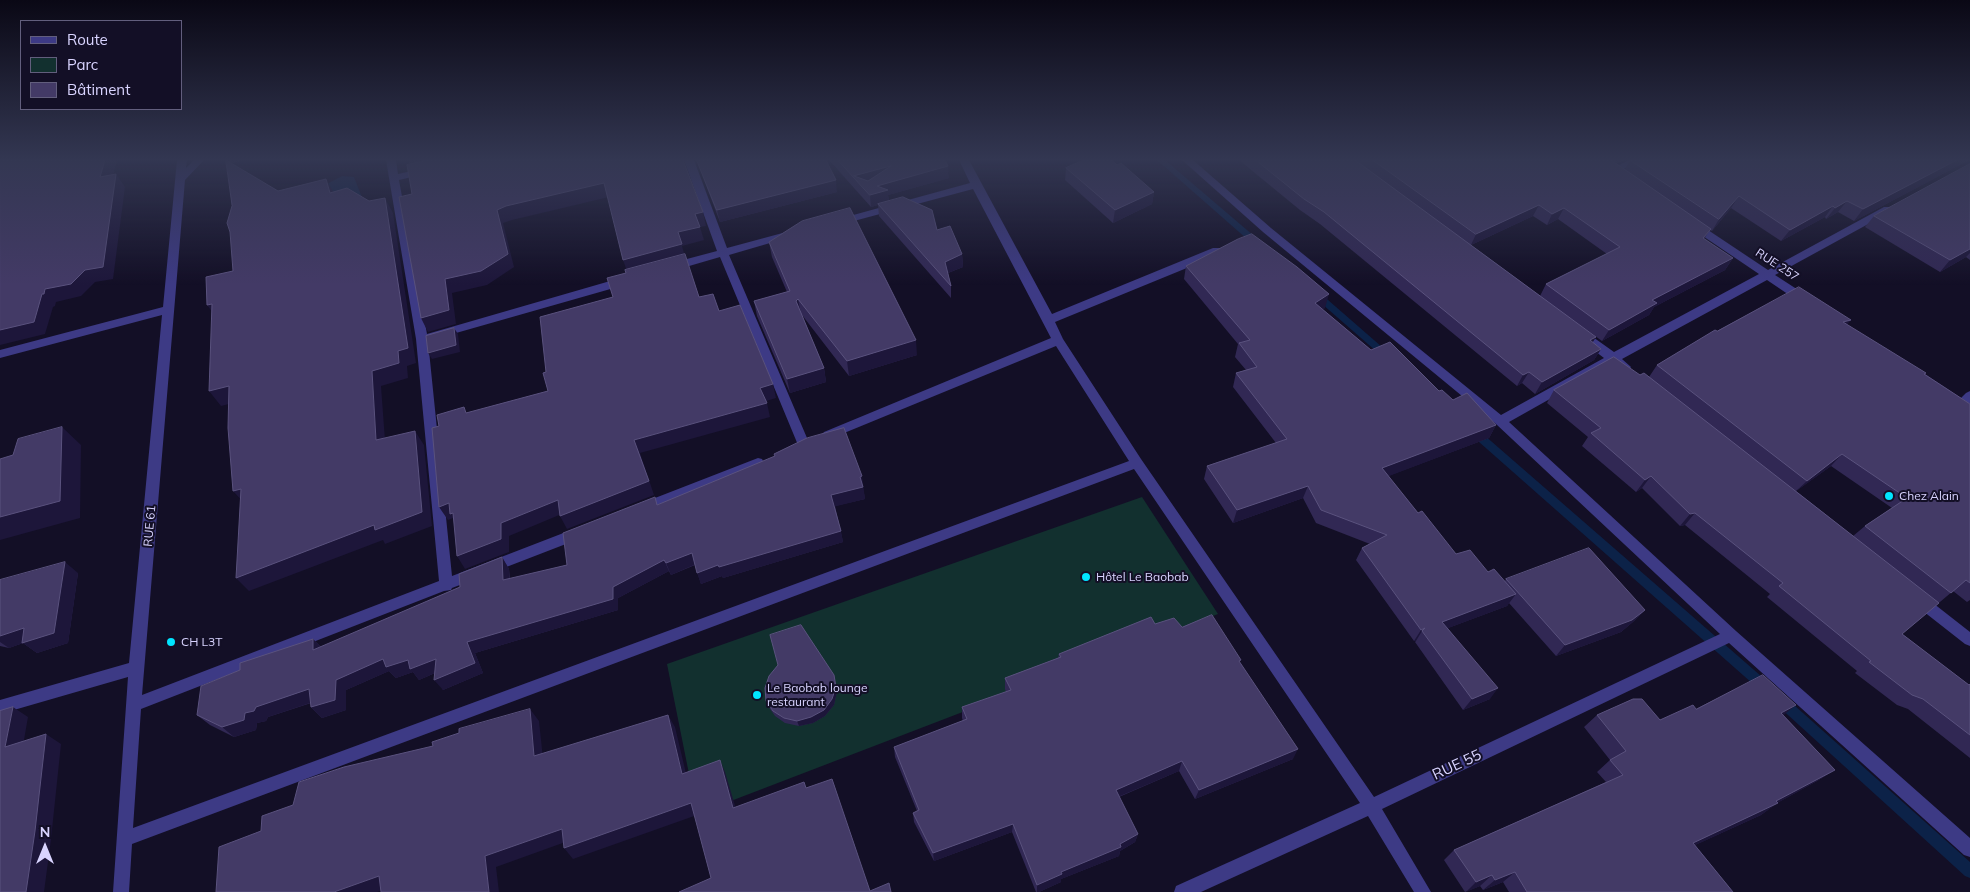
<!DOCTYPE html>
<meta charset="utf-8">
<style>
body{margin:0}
#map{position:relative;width:1970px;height:892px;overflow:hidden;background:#130f26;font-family:Mulish,sans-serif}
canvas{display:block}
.legend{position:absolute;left:20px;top:20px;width:162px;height:90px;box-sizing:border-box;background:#130f26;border:1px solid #625e7d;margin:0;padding:6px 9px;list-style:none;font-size:15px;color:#d9d4ff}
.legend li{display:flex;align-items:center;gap:10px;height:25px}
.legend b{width:25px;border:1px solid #625e7d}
.north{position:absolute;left:20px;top:822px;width:50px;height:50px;-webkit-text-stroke:4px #130f26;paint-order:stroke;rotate:0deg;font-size:14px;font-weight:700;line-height:20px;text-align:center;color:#d9d4ff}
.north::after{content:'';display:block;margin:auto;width:18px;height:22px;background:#d9d4ff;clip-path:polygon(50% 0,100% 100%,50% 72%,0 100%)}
</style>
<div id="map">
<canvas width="1970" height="892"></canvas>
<ul class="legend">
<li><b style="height:6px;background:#3d3a85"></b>Route</li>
<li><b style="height:14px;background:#12302f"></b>Parc</li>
<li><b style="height:14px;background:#433a66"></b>Bâtiment</li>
</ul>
<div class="north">N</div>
</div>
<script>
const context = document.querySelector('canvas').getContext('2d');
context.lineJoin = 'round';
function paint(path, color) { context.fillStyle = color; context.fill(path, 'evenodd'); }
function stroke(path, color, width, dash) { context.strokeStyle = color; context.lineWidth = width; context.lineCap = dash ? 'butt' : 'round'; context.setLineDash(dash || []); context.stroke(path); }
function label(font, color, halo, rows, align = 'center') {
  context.font = font + ' Mulish,sans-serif'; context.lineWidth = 4; context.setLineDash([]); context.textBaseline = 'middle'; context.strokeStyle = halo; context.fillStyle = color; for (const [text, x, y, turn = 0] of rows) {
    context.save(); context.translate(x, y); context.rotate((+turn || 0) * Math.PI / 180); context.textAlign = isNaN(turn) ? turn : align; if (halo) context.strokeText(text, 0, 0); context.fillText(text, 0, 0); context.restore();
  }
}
const green = new Path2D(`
 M1142 497 1218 614 697 814 667 664Z`);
const water = new Path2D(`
 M342 176 354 177 363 200 328 195 327 184Z`);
const stream = new Path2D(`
 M1157 160H1165L1261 242V246H1255Z
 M1317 292 1320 293 1390 354 1392 356 1390 358H1384L1314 297 1313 295 1314 293Z
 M1473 427 1476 428 1769 683 1771 687 1769 691 1765 692 1761 691 1470 434 1468 431 1470 428Z
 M1781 696 1785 697 1970 862V878L1965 876 1777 705 1775 701 1777 697Z`);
const minor = new Path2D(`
 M177 160H187L186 168 194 160H204L185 180 142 695 439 581 416 339 386 160H396L398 174 425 168 430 171 429 173 399 180 427 334 624 277 629 281 628 284 428 341 452 576 579 527 584 529 586 533 584 537 452 588 451 590 444 591 141 709 133 828 1129 461 1056 346 832 438H824L822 435 824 432 1051 338 973 189 839 225 834 222 835 220 970 183 959 160H969L1052 314 1213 248H1221L1222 251 1221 254 1055 322 1063 339 1141 459 1374 797 1720 634 1496 424 1263 232 1182 160H1193L1271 228 1501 415 1604 358 1575 336 1573 333 1575 330H1583L1614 352 1759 274 1691 228 1690 226 1691 224H1699L1768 270 1884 207H1892L1893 209 1892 211 1775 275 1809 297 1811 300 1809 303H1801L1767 280 1622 359 1631 367 1629 370H1621L1612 364 1509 422 1736 631 1970 838V857L1964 855 1729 643 1382 809 1431 892H1414L1368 816 1201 892H1174L1176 886 1360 803 1134 469 132 844 129 892H113L128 677 0 714V700L129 663 162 315 0 358V350L163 307Z
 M684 160H694L727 248 790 231 795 234 794 236 729 255 810 445 808 448H800L798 445 720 257 672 271 667 267 668 264 717 251Z
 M1629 160H1641L1618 172H1610L1609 170Z
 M1970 391V403L1964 406 1960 404 1958 401 1966 393Z
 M758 458 762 459 764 463 762 467 642 514 637 513 635 509 637 505Z
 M1919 594 1924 596 1970 632V646L1965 644 1914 604 1912 600 1914 596Z`);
const wall = new Path2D(`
 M697 160H826L837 192 720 222 699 167Z
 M829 160H945L949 178 888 195 889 201 937 230 962 254 963 267 948 273 951 286V298L879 216 878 205 871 207Z
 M1239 160H1625L1616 163 1625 169 1630 160H1969L1854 221 1838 212 1826 219 1825 217 1781 241 1731 208 1712 231 1710 230 1704 239 1733 258 1725 270 1654 307 1649 315 1602 341 1540 296 1546 284 1607 254 1558 219 1547 225 1533 216 1471 245 1596 337 1592 343 1601 349 1594 360 1535 394 1522 383 1517 386 1320 224 1300 210Z
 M1970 164V260L1966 257 1940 272 1865 227 1874 216Z
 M1066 168 1154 192 1152 204 1113 223 1065 180Z
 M769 242 917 355 849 376 802 315 824 368 826 382 790 393 757 316 754 301 787 292 772 257Z
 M1186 266 1325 308 1322 309 1371 350 1453 400 1496 425 1489 438 1388 476 1418 513 1456 554 1505 581 1506 579 1645 610 1634 621 1621 632 1556 656 1509 603 1507 606 1448 628 1490 699 1463 710 1415 642 1416 641H1414L1356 560 1362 548 1370 544 1316 523 1303 498 1233 523 1204 479 1207 466 1276 443 1233 387 1236 373 1246 370 1235 357 1238 344 1184 279Z
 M1847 325 1925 374 1970 404V600L1967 602 1953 591 1902 634 1969 685 1970 684V758L1908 709 1897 705 1855 673 1857 671 1767 597 1770 594 1685 525 1680 526 1642 488 1636 492 1582 446 1588 437 1547 403 1554 390 1640 375 1649 377 1657 365 1717 331ZM1831 466 1892 508 1865 526 1853 536 1796 491Z
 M863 488 865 499 835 506 843 542 723 578 722 576 701 584 695 565 671 575 669 571 618 598V610L475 653 483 673 443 690 435 673 419 680 413 672 396 678 389 671 346 690V710L322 718 311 707V703L268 717 266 721 257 723 256 730 234 737 210 725 197 715 313 639 321 647 460 587 502 557 509 569 510 579 567 565 658 504Z
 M78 573 68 643 37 653 23 643 9 648 0 646V580Z
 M1155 624 1182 627 1240 663 1293 759 1195 799 1179 771 1119 797 1138 834 1135 842 1120 851 1119 856 1061 879V882L1039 892H1036L1012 832 934 861 914 822 913 813 917 811 895 757 894 747 963 721 962 718V707L1006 692 1005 689V678L1058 658 1059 654Z
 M834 675 837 692 834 705 825 716 813 723 799 726 785 723 775 716 768 706 766 701Z
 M1696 709 1783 715 1835 770 1817 781 1777 803 1761 815 1695 845 1733 892H1509L1503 882 1483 890 1480 886 1465 892 1444 860 1454 850 1606 782 1597 772 1610 760 1584 727 1597 715 1660 720Z`);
const shadedWall = new Path2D(`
 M105 160H117L110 190 100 177Z
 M226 160H245L229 164Z
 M408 160H452L412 169Z
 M1616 160H1625L1614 164Z
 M1957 160H1969L1854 221 1863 209Z
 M891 166 862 186 854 176Z
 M948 166 949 178 888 195 889 202 878 204V205L871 207 870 195 877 186Z
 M116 174 125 187 113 279 95 282 81 296 56 302 55 306 53 307 45 334 0 345V330L42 294Z
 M326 179 335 195 330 193Z
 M836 180 837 192 720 222 717 210Z
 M604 183 609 197 512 220 503 223 514 267 487 285 452 293 456 324 428 332 421 318 445 279 497 210 506 206Z
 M1154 192 1152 204 1113 223 1115 210Z
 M1739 196 1731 208 1712 231 1719 219Z
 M385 198 393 213 416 363 407 366 408 378 381 386 386 454 376 440 372 371Z
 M1847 201 1838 212 1826 219 1835 208Z
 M1539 205 1533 216 1471 245 1476 234Z
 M1833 206 1825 217 1781 241 1790 230Z
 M1564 208 1558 219 1547 225 1552 214Z
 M703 212 706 226 700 227 704 240 682 246 685 257 628 274 623 260 678 232 695 214Z
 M1970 249V253L1966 257 1940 272 1950 260Z
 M962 254 963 267 945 274V262Z
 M1733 258 1725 270 1654 307 1649 315 1602 341 1609 330 1652 300Z
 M1329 294 1325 308 1310 316 1315 303Z
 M798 299 801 314 796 301Z
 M212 304 219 321 207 305Z
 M1851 320 1841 332 1843 322Z
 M454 328 458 334 460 352 432 359 428 353Z
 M1596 337 1589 348 1590 340Z
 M916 340 917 355 849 376 847 361Z
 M1601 349 1594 360 1535 394 1542 382Z
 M824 368 826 382 790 393 787 379Z
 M1529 372 1522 383 1517 386 1523 375Z
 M773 384 776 398 763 402 760 388Z
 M229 386 241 401 221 406 209 391Z
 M767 403 770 417 640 453 654 495 567 529 560 516 634 440Z
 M1496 425 1489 438 1376 481 1382 468Z
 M62 427 81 445 80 518 0 540V517Z
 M415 431 424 445 432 526 385 544 383 540 249 591 236 578Z
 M1842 454 1831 466 1795 492 1807 481Z
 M862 476 865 499 833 507 831 495Z
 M1651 476 1642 488 1636 492 1645 480Z
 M1308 486 1303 498 1233 523 1237 510Z
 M241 489 246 505 233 491Z
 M558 500 564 513 509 536V552L465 569 457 556 501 523Z
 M449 503 459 528 453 518 448 520 439 507Z
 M1695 513 1685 525 1680 526 1690 514Z
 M841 531 843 542 723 578 722 576 701 584 697 573 718 565Z
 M692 553 696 564 671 575 666 563Z
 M502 557 509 569 510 592 503 580Z
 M664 560 669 571 618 598V610L475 653 483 673 443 690 434 680 467 642 613 587Z
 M65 562 78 573 68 643 37 653 23 643 9 648 0 642V636Z
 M1516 594 1507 606 1435 633 1442 622Z
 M1645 610 1634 621 1621 632 1556 656 1565 645Z
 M1425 628 1422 631 1416 641H1414L1421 630Z
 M313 639 323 649 313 650Z
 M383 659H436L444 669 419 680 413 672 396 678 389 671 346 690V710L322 718 311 707 336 680Z
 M834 675 837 692 834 705 825 716 813 723 799 726 797 721Z
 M1498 688 1490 699 1463 710 1472 699Z
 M309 689 319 700 268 717 266 721 257 723 256 730 234 737 222 727 256 707Z
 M1796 705 1780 718 1781 713Z
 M13 707 28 717 21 757 5 747Z
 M530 709 539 721 544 768 534 756Z
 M668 715 675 727 689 786 682 774Z
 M46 734 61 744 51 839 44 892H26Z
 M1298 749 1293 759 1195 799 1199 790Z
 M720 760 725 772 739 819 733 808Z
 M1182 761 1179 771 1113 799 1116 790Z
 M1835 770 1817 781 1770 807 1778 803 1761 815 1678 853 1693 843 1776 801Z
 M691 803 697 815 573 859 564 848Z
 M1013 824 1012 832 934 861 933 853Z
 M562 829 571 840 496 867 499 892H489L485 856Z
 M1138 834 1135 842 1120 851 1119 856 1061 879V882L1039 892H1037V885L1061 872 1120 844Z
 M1515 872 1503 882 1483 890 1495 880Z
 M1492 875 1480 886 1466 892 1476 882Z
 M379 876 392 887 377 892H334Z`);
const building = new Path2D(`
 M0 160H105L100 177 116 174 103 267 85 270 71 284 45 289 44 294H42L34 322 0 330Z
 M226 160 278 191 326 179 330 193 347 188 369 201 385 198 408 348 398 351 399 363 372 371 376 440 415 431 422 512 375 530 374 525 236 578 241 489 233 491 228 428 229 386 209 391 212 304 207 305 206 277 233 271 230 232 227 223 232 206Z
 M429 160H683L703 212 695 214 700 227 678 232 682 244 623 260 604 183 506 206 497 210 508 254 481 271 445 279 449 310 421 318 399 197 412 194 407 165Z
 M697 160H826L836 180 717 210Z
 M838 160H945L948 166 877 186 888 190 870 195ZM891 166 868 181 854 176Z
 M1084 160H1112L1117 165 1121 163 1154 192 1115 210 1066 168Z
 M1256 160H1355L1596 337 1590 340 1601 349 1542 382 1529 372 1523 375 1324 212 1304 199Z
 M1373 160H1611L1711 229 1703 238 1733 258 1652 300 1657 303 1609 330 1546 284 1620 247 1564 208 1552 214 1539 205 1476 234Z
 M1630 160H1957L1863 209 1847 201 1835 208 1833 206 1790 230 1739 196 1719 219Z
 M1970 164V249L1950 260 1874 216Z
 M903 197 932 210 937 230 950 226 962 254 945 262 951 286 878 204Z
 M850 208 916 340 847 361 798 299 796 301 824 368 787 379 754 301 790 291 769 242 802 221Z
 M1252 234 1297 267 1329 294 1315 303 1371 350 1390 342 1439 391 1442 390 1453 400 1467 393 1496 425 1382 468 1418 513 1422 511 1456 554 1470 550 1488 572 1494 569 1516 594 1442 622 1498 688 1472 699 1422 631 1425 628 1421 630 1362 548 1387 535 1321 510 1308 486 1237 510 1207 466 1287 439 1236 373 1257 367 1239 343 1250 340 1186 266 1238 239Z
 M685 254 699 297 713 294 719 311 740 305 773 384 760 388 767 403 634 440 649 481 560 516 558 500 501 523V539L457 556 453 513 450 514 449 503 439 507 432 428 439 426 437 415 464 407 466 413 548 391 543 373 546 372 540 317 613 297 607 278 626 273 625 270Z
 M1799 287 1851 320 1843 322 1926 373 1924 374 1970 404V583L1966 580 1951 593 1865 526 1907 498 1842 454 1807 481 1657 365 1715 330 1717 331Z
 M454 328 456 345 428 353 426 336Z
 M1614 357 1640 375 1644 373 1939 603 1902 634 1969 685 1970 684V735L1923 699 1912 695 1869 662 1871 661 1779 586 1783 583 1695 513 1690 514 1651 476 1645 480 1591 433 1601 428 1554 390Z
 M62 427 60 501 0 517V459L13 455 18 439Z
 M844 428 862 476 860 477 863 487 831 495 841 531 719 567 718 565 697 573 692 553 666 563 664 560 613 587V599L467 642 475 663 434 680 436 659 410 669 408 660 386 667 383 659 336 680 335 700 311 707 309 689 256 707 254 711 245 713 244 720 222 727 197 715 201 686 240 670V663L313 639V650L460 587 459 574 502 557 503 580 567 565 563 533 655 497 657 505 775 456 774 454 807 438Z
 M1589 548 1645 610 1632 620 1565 645 1506 579Z
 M65 562 54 633 22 643 24 628 0 636V580Z
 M1212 615 1241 660 1239 661 1298 749 1199 790 1182 761 1116 790 1138 834 1120 844 1121 847 1061 872 1062 874 1037 885 1013 824 933 853 913 813 919 810 894 747 967 719 962 707 1011 690 1005 678 1061 657 1059 654 1151 617 1155 624 1174 618 1182 627Z
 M801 625 834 675 836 687 832 699 824 710 811 717 797 721 784 718 773 711 766 701 765 688 769 676 778 665 770 635Z
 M1763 675 1796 705 1781 713 1835 770 1776 801 1778 803 1693 843 1733 892H1527L1515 872 1495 880 1492 875 1476 882 1454 850 1623 775 1610 760 1626 751 1597 715 1633 699H1642L1660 720 1693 705 1696 709Z
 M13 707 5 747 46 734 35 831 26 892H0V711Z
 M530 709 534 756 668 715 682 774 720 760 733 808 804 782 806 788 832 779 870 891 889 883 891 892H679L711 878 691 803 564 848 562 829 485 856 489 892H381L379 876 334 892H216L219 847 261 831 262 816 293 805 299 782 344 767 433 746 432 742 459 733V729Z`);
const markers = [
 [1889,496,5,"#00e5ff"],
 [1086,577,5,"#00e5ff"],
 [171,642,5,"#00e5ff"],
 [757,695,5,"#00e5ff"]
];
const streetNames = [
 ["RUE 257",1777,265,33],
 ["RUE 61",150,526,-85]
];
const poiNames = [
 ["Chez Alain",1899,496],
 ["Hôtel Le Baobab",1096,577],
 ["CH L3T",181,642],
 ["Le Baobab lounge",767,688],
 ["restaurant",767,702]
];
const nearStreetnames = [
 ["RUE 55",1457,765,-25]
];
paint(green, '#12302f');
paint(water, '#0c2248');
paint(stream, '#0c2248');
paint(minor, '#3d3a85');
paint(wall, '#312854');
paint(shadedWall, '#1d163a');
paint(building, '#433a66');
stroke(building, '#5a527e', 1);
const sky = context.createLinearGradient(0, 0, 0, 285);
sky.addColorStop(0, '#0a0815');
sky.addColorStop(0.56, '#333752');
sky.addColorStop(1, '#33375200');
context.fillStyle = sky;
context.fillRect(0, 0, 1970, 285);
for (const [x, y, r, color] of markers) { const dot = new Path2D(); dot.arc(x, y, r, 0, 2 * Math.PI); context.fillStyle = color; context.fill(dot); stroke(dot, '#130f26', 2); }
label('12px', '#d9d4ff', '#130f26', streetNames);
label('12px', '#d9d4ff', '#130f26', poiNames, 'left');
label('15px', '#d9d4ff', '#130f26', nearStreetnames);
</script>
